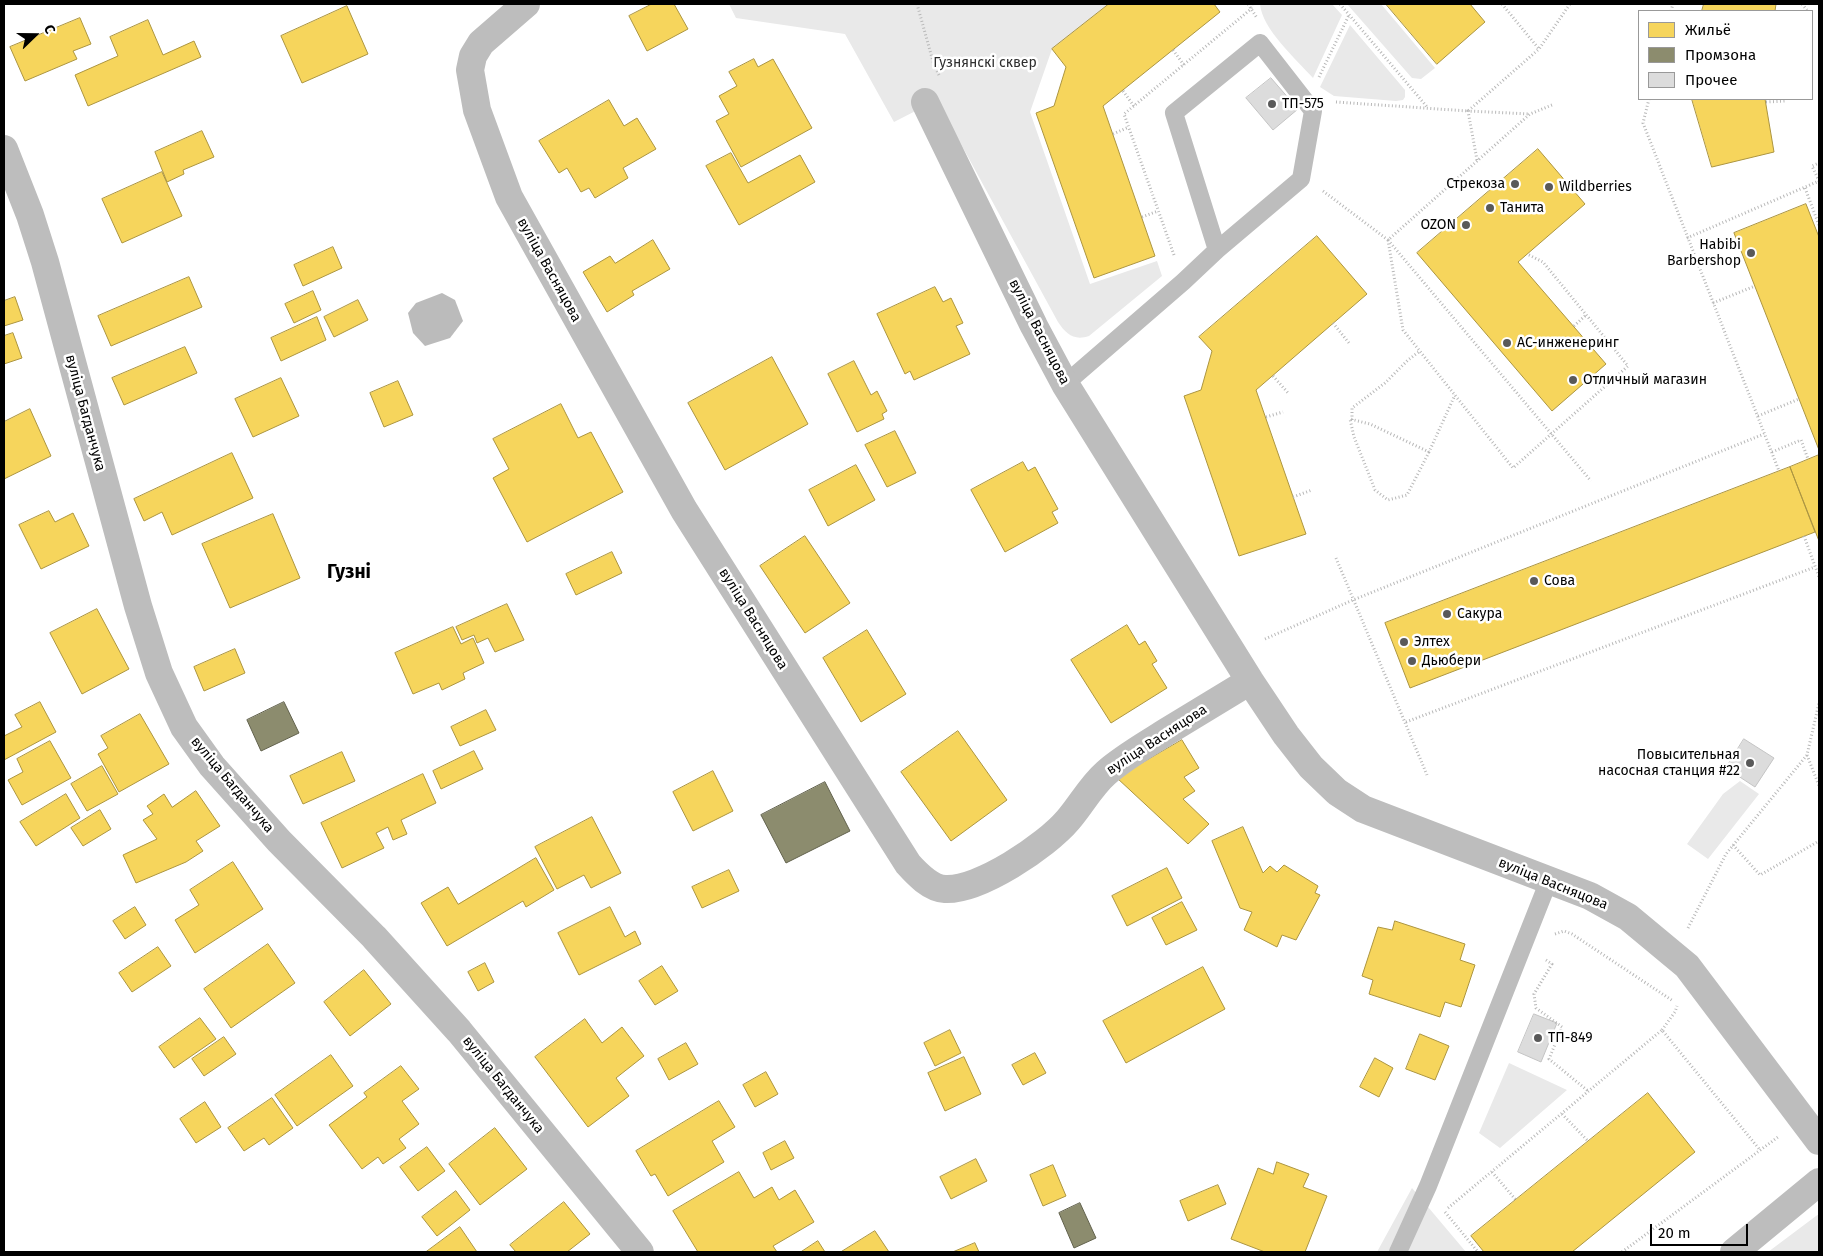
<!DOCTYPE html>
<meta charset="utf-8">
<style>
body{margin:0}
#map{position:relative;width:1823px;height:1256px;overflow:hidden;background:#fff;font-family:"Fira Sans",sans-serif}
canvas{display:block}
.frame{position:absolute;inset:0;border:5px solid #000;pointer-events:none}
.legend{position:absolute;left:1638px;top:10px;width:175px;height:90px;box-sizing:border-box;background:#fff;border:1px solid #999;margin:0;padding:6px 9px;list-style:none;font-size:15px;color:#000}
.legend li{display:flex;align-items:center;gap:10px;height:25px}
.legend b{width:25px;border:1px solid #999}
.north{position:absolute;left:10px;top:10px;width:50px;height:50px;-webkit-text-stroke:4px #fff;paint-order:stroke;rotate:68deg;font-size:14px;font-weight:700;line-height:20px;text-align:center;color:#000}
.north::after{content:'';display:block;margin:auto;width:18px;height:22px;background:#000;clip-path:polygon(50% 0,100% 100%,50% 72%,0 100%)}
.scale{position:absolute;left:1650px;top:1224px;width:98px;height:22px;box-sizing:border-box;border:2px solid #000;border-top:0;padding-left:6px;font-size:15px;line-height:18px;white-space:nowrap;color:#000;-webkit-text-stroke:4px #fff;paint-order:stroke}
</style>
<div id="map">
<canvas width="1823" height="1256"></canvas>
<div class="frame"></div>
<ul class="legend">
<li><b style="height:14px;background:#f6d55c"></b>Жильё</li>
<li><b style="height:14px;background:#8c8c6e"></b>Промзона</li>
<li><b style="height:14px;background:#dcdcdc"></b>Прочее</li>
</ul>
<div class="north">С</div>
<div class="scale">20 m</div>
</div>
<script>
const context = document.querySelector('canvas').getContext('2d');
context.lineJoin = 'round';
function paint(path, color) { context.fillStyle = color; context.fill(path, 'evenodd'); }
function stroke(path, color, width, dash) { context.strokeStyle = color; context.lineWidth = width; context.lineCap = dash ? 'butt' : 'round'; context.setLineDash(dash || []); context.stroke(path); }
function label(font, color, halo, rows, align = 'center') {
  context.font = font + ' "Fira Sans",sans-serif'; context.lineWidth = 5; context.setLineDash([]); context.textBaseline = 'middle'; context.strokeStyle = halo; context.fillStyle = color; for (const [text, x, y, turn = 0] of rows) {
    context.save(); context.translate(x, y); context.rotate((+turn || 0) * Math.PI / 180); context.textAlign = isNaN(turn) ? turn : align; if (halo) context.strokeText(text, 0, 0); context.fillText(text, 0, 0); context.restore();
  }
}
const green = new Path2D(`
 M729 4H1109L1052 49 1030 112 1090 284 1157 261 1162 276 1089 336C1074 341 1066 334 1058 322L937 100 894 122 845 34 736 18Z
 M1260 4H1332L1342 15 1313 78C1296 59 1262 29 1260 4Z
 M1347 4H1381L1435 68 1421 79 1412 78Z
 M1350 25 1405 90V97L1403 100 1396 101 1334 96 1320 87Z
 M1740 781 1759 794 1708 859 1687 844 1723 794Z
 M1509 1063 1567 1090 1500 1148 1479 1133Z
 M1412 1188 1466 1252H1377Z
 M1819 1214V1252H1768L1816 1216Z`);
const water = new Path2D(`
 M442 293 455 300 463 321 450 338 425 346 413 333 408 313 416 303Z`);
const homes = new Path2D(`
 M652 4H674L688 29 647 51 629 16Z
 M1109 4H1214L1220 12 1103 106 1155 256 1094 278 1036 113 1054 106 1066 67 1052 49Z
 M1386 4H1470L1485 22 1437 64Z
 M1704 4H1776L1775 11H1702Z
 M347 6 368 54 302 83 281 36Z
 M80 18 91 44 73 51 77 59 25 81 10 47Z
 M148 20 163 55 194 41 201 57 88 106 75 75 118 56 110 37Z
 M754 59 758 67 773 59 812 128 741 167 716 121 729 114 719 96 737 86 729 72Z
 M1692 99H1765L1774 152 1712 167Z
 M609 100 624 126 637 118 656 149 623 168 628 178 595 198 589 188 581 192 567 168 559 173 539 141Z
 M202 131 214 157 183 170 184 174 167 182 155 152Z
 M1538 149 1585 204 1518 262 1606 364 1552 411 1417 253Z
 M731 153 748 183 800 155 815 182 739 225 706 166Z
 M162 172 182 216 122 243 102 199Z
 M1806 204 1819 237V450L1734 233Z
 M1317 236 1367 294 1256 390 1306 534 1239 556 1184 396 1201 390 1212 351 1199 337Z
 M653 240 670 269 632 291 634 295 607 312 583 272 610 256 615 263Z
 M333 247 342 268 303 286 294 265Z
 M189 277 202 307 111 346 98 316Z
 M935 287 943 302 951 298 963 323 956 326 970 354 914 380 910 371 905 374 877 314Z
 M313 291 321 310 294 323 285 304Z
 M15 297 23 320 4 326V301Z
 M358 300 368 320 334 337 324 317Z
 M317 317 326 340 281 361 271 338Z
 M13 333 22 358 4 364V336Z
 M185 347 197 373 124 405 112 378Z
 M772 357 808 424 725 470 688 403Z
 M854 361 871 395 877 391 887 411 882 414 884 419 857 432 828 374Z
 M281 378 299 416 253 437 235 399Z
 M398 381 413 415 384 427 370 393Z
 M561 404 578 438 591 432 623 492 527 542 493 478 509 469 493 439Z
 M30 409 51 456 4 479V422Z
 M895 431 916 473 887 487 865 445Z
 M232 453 253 498 172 535 162 512 144 521 134 499Z
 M1819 455V541L1790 467Z
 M1023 462 1028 471 1035 467 1058 509 1052 512 1058 523 1005 552 971 490Z
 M856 465 875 500 828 526 809 490Z
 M1790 467 1815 532 1410 688 1385 623Z
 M49 511 55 522 73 513 89 546 41 569 19 525Z
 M273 514 300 578 230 608 202 544Z
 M805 536 850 603 805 633 760 566Z
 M612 552 622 573 576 595 566 574Z
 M507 604 524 640 495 652 488 638 477 643 474 635 462 640 456 627Z
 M97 609 129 669 82 694 50 633Z
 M1127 625 1139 645 1145 641 1157 661 1152 664 1167 688 1111 723 1071 660Z
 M453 627 461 644 473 638 484 663 463 673 465 679 442 690 439 683 413 694 395 653Z
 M867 630 906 694 861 722 823 658Z
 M235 649 245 673 204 691 194 667Z
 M40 702 56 732 4 760V736L22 727 15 715Z
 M486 710 496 730 460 746 451 727Z
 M140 714 169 764 119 792 98 754 108 748 101 736Z
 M958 731 1007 800 951 841 901 772Z
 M1182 740 1199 768 1184 777 1195 791 1183 799 1209 824 1188 844 1117 778Z
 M50 741 71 778 22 805 8 780 23 772 17 759Z
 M474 751 483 769 441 789 433 771Z
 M342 752 355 781 303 804 290 776Z
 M102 766 118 794 87 811 71 784Z
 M713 771 733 811 693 831 673 792Z
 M423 774 436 803 401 820 407 834 393 840 388 827 376 833 384 848 342 868 321 823Z
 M196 791 220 826 196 841 203 851 186 862 136 883 123 855 157 839 143 820 153 814 147 806 164 794 172 807Z
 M66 794 80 818 36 846 20 822Z
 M100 810 111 829 83 846 71 828Z
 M592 817 621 873 591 888 584 875 557 889 535 847Z
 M1243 827 1263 873 1270 866 1277 872 1284 865 1318 886 1315 893 1320 895 1296 940 1282 935 1277 947 1244 930 1252 912 1240 908 1212 841Z
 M536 858 554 890 526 907 523 901 447 946 421 903 448 887 458 904Z
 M233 862 263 909 195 953 175 920 199 905 190 890Z
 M1167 868 1182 898 1127 926 1112 896Z
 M729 870 739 891 702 908 692 887Z
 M1182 902 1197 930 1166 945 1152 918Z
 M135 907 146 925 125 939 113 921Z
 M610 907 625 937 635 931 641 944 579 975 558 933Z
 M1395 921 1465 944 1460 960 1475 965 1461 1007 1445 1002 1440 1017 1369 994 1373 980 1362 976 1378 927 1392 930Z
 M268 944 295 983 231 1028 204 989Z
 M158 947 171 966 132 992 119 973Z
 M485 963 494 982 478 991 468 972Z
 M662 966 678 991 655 1005 639 981Z
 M1203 967 1225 1009 1126 1063 1103 1021Z
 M364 970 391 1004 350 1036 324 1002Z
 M200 1018 216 1039 174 1068 159 1047Z
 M585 1019 602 1043 622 1027 644 1056 616 1078 629 1096 588 1127 535 1057Z
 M950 1030 961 1053 935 1066 924 1043Z
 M1420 1034 1449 1046 1435 1080 1406 1069Z
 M224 1037 236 1054 204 1076 192 1059Z
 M686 1043 698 1064 669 1080 658 1059Z
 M1035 1053 1046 1073 1023 1085 1012 1065Z
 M331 1055 353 1086 297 1126 275 1095Z
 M964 1057 981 1094 945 1111 928 1073Z
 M1375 1058 1393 1068 1379 1097 1360 1087Z
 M401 1066 419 1089 402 1101 419 1124 399 1139 406 1148 383 1164 378 1157 362 1169 329 1125 367 1097 364 1093Z
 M766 1072 778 1094 755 1107 743 1085Z
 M1648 1093 1695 1152 1572 1252H1484L1471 1236Z
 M272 1098 293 1128 269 1145 264 1138 244 1151 228 1128Z
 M719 1101 735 1127 712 1141 724 1162 668 1196 655 1174 651 1176 636 1151Z
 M205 1102 221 1127 196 1143 180 1119Z
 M495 1128 527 1169 480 1205 449 1164Z
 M785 1141 794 1158 771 1170 763 1153Z
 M427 1147 445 1171 418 1191 400 1167Z
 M976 1159 987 1181 951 1199 940 1177Z
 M1277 1162 1309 1174 1303 1187 1327 1196 1305 1252H1265L1231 1239 1258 1168 1273 1174Z
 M1053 1165 1066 1196 1043 1206 1030 1175Z
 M739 1172 754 1198 772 1187 779 1200 795 1190 814 1222 773 1246 777 1252H698L673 1211Z
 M1218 1185 1226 1204 1188 1221 1180 1201Z
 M456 1191 470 1210 437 1236 422 1217Z
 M564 1202 590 1234 567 1252H516L510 1245Z
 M460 1227 477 1252H426Z
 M875 1231 889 1252H841Z
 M818 1241 825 1252H801Z
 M975 1243 979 1252H953Z`);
const industry = new Path2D(`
 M284 702 299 733 261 751 247 720Z
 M825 782 850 831 786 863 761 815Z
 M1080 1203 1096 1238 1074 1248 1059 1213Z`);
const building = new Path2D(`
 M1271 78 1298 109 1273 130 1246 98Z
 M1744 739 1774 758 1755 787 1726 768Z
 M1534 1014 1557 1023 1541 1062 1518 1052Z`);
const path = new Path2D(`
 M917 4 934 65 939 75
 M1248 4 1257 18
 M1340 4 1428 108
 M1502 4 1539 49
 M1802 4 1807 10
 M1671 11 1673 4
 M1173 50 1184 65
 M1319 77 1349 15
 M1123 91 1134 106
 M1649 99 1643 123 1779 471
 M1336 102 1468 111 1539 49 1570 4
 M1766 102 1785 101
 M1113 134 1129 127
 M1477 160 1468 111 1530 114
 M1805 188 1819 225
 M1323 191 1388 240 1530 114 1552 105
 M1142 217 1158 211
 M1687 238 1819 181 1812 166 1819 163
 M1388 240 1403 330 1513 468 1628 366 1543 262 1527 254
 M1388 240 1591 481
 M1174 255 1124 114 1251 9 1252 4
 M1713 303 1755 286
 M1333 323 1349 343
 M1574 326 1586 315
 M1273 376 1289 394
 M1758 416 1799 399
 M1266 417 1283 412
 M1352 420V408L1385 383 1408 360 1420 351
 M1429 452 1407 495 1388 500 1375 490 1354 437 1350 419 1370 424 1429 452 1455 395
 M1772 452 1801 440 1808 459
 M1293 497 1312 490
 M1804 536 1819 577
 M1336 558 1427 775
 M1265 639 1353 600 1764 434
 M1406 722 1815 567
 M1807 755 1819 786
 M1733 845 1760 875 1819 841
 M1688 928 1726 854 1807 755 1819 703
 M1555 934 1564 931 1572 934 1673 1001
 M1546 960 1552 964 1534 994 1536 1008 1562 1027 1549 1059 1588 1091
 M1662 1030 1675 1012 1677 1006
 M1562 1114 1588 1141
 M1492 1172 1516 1200
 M1448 1208 1662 1030 1760 1150
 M1445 1212 1478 1252
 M1622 1252 1778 1137`);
const service = new Path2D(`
 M1065 384 1183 282 1217 250 1174 113 1260 43 1313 111 1301 179 1217 250
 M1398 1252 1428 1186 1549 880`);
const minor = new Path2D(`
 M526 4 481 43 473 56 470 70 477 110 509 197 684 510 908 864C917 874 930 888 945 889 979 891 1046 846 1068 820 1081 805 1091 786 1106 773 1124 757 1146 745 1166 732 1194 715 1222 698 1250 681
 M925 102 1034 326 1065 384 1250 681 1286 735 1311 767 1337 792 1363 809 1590 896 1628 917 1687 966 1819 1141
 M4 149 30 215 45 262 138 606 159 673 184 727 212 766 279 841 374 937 459 1031 640 1252
 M1734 1252 1819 1182`);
const markers = [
 [1272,104,5,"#595959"],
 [1515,184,5,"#595959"],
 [1549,187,5,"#595959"],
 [1490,208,5,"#595959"],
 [1466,225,5,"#595959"],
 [1751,253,5,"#595959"],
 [1507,343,5,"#595959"],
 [1573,380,5,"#595959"],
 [1534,581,5,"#595959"],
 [1447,614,5,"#595959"],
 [1404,642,5,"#595959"],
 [1412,661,5,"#595959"],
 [1750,763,5,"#595959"],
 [1538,1038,5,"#595959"]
];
const parkNames = [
 ["Гузнянскі сквер",985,63]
];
const poiNames = [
 ["ТП-575",1282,104],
 ["Стрекоза",1505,184,"right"],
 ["Wildberries",1559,187],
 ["Танита",1500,208],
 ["OZON",1456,225,"right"],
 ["Habibi",1741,245,"right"],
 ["Barbershop",1741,261,"right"],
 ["АС-инженеринг",1517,343],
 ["Отличный магазин",1583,380],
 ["Сова",1544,581],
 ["Сакура",1457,614],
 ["Элтех",1414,642],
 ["Дьюбери",1422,661],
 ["Повысительная",1740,755,"right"],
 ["насосная станция #22",1740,771,"right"],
 ["ТП-849",1548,1038]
];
const streetNames = [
 ["вуліца Васняцова",549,270,61],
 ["вуліца Васняцова",1039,332,63],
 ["вуліца Багданчука",85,413,75],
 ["вуліца Васняцова",753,619,58],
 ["вуліца Васняцова",1157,740,-33],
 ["вуліца Багданчука",232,785,50],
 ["вуліца Васняцова",1553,884,22],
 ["вуліца Багданчука",503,1085,51]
];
const districtNames = [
 ["Гузні",349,573]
];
paint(green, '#e9e9e9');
paint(water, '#bbb');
paint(homes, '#f6d55c');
stroke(homes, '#ac9540', 1);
paint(industry, '#8c8c6e');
stroke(industry, '#62624d', 1);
paint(building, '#dcdcdc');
stroke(building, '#c4c4c4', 1);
stroke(path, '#b8b8b8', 3, [1, 2.5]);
stroke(service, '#bdbdbd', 18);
stroke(minor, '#bdbdbd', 28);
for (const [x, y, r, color] of markers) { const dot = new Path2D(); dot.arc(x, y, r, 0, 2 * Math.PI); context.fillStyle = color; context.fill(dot); stroke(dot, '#fff', 2); }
label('14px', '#2e2e2e', '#fff', parkNames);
label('14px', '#000', '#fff', poiNames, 'left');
label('14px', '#000', '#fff', streetNames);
label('bold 19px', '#000', '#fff', districtNames);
</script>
